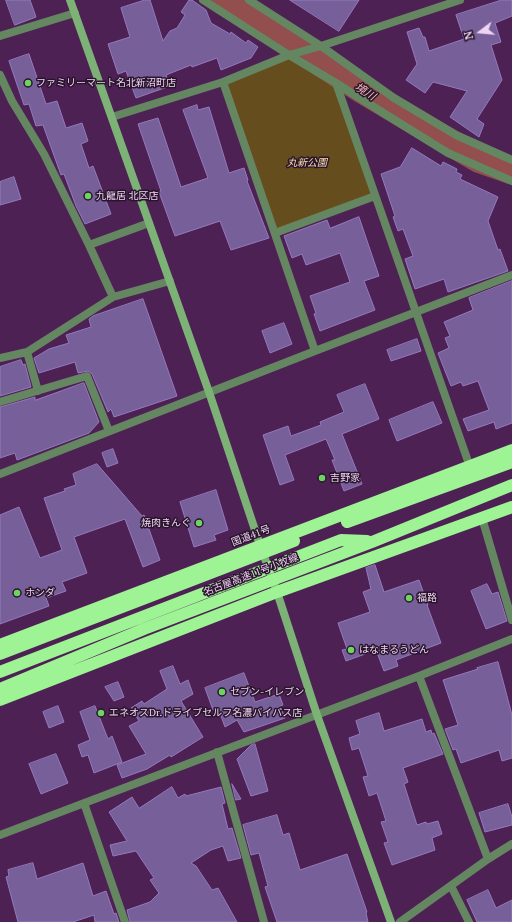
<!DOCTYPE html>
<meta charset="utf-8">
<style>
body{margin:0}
#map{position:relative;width:512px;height:922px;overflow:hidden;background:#4e2155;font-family:"PT Serif",serif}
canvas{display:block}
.north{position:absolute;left:460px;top:12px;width:40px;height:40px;-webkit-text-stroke:3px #29152c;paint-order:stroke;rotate:254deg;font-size:11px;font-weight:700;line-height:16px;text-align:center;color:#efd4f3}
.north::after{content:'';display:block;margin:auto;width:14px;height:18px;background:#efd4f3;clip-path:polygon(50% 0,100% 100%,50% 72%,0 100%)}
</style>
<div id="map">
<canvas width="512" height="922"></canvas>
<div class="north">N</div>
</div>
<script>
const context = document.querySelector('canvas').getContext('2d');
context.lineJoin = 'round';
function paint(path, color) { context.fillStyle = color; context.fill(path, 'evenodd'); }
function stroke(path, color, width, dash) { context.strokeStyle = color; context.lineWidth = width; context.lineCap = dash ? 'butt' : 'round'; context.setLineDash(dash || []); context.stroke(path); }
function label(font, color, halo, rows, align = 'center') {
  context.font = font + ' "PT Serif","Noto Sans JP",serif'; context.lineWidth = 3; context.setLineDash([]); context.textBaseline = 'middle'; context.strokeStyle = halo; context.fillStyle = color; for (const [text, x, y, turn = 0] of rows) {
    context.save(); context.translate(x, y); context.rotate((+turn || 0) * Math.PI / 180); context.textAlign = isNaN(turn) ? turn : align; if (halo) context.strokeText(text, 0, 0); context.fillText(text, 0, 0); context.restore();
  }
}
const green = new Path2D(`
 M289 57 335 84 373 195 275 231 225 82Z`);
const river = new Path2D(`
 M224 0 362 90 478 159 512 171`);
const building = new Path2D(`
 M6 0H30L36 17 15 25Z
 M145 0H150L163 41 170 31 177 28 185 15 181 12 189 0H192L206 10 211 23 230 34 231 32 246 43 248 40 258 47 251 58 221 70 217 58 192 67 191 65 166 75 170 86 136 98 126 71 118 74 108 44 130 37 121 8Z
 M290 0H359L339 31Z
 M502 0H512V16L495 23 501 42 491 45 502 80 477 119 484 124 479 137 450 117 467 91 433 82 425 93 406 80 417 64 407 32 419 28 423 37H425L429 51 464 39 456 15Z
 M29 54 46 104 57 101 66 128 82 123 88 141 81 144 89 168 93 166 111 214 85 224 76 206 64 174 61 175 43 125 36 126 29 104 24 105 9 61Z
 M197 105 198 110 209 107 229 173 244 168 248 180 247 181 269 238 231 250 220 221 175 236 159 192 161 191 138 124 158 118 181 187 208 178 183 110Z
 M412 148 441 166 443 162 457 169 456 172 462 175 460 179 498 197 488 221 498 250 500 249 508 271 448 292 444 279 415 289 405 259 413 256 403 229 398 231 393 217 395 216 381 174 400 167Z
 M14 177 21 199 0 205V182Z
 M359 217 379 276 364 281 375 310 320 331 314 314 316 313 310 296 350 282 340 253 306 265 302 254 292 258 284 236 327 220 330 228Z
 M512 281V423L496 429 494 422 468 431 463 419 489 410 478 381 463 386 461 382 451 386 438 353 449 348 445 338 450 336 444 322 473 310 469 298Z
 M143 299 177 396 114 417 111 409 108 412 92 374 88 371 78 373 75 362 39 373 34 358 49 349 69 343 66 335 91 327 89 319 93 316Z
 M284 323 292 344 270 353 262 331Z
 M417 339 421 351 391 361 387 350Z
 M21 360 23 365 25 364 31 387 0 396V367Z
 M84 383 99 422 89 433 17 460 15 453 0 458V407L35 397V400Z
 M365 384 379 419 342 434 362 484 344 491 332 460H335L326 439 285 455 294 480 280 485 263 435 288 426 291 436 321 425 320 422 344 412 337 395Z
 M433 402 442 423 397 441 389 420Z
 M113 449 118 463 107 467 102 453Z
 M97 464 142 516 144 515 160 560 143 567 125 519 74 537 87 573 62 582 66 591 46 598 49 606 0 624V515L19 507 40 558 62 550 44 498 65 491 64 489 76 485 73 474Z
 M216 490 228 530 214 535 216 540 194 547 180 502Z
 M375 565 384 592 419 580 428 605H427L441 643 396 660 398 666 384 671 376 650 346 661 342 650 347 649 338 623 370 612 363 592 371 589 366 568Z
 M487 584 492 594 498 592 507 621 486 629 471 591Z
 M498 662 512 715V758L502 761 499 750 461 763 456 749 453 750 445 729 458 725 443 680 478 669 477 668Z
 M173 666 180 684 188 680 193 694 181 701 203 737 171 757 170 755 147 769 122 778 117 765 146 754 129 726 139 721 131 708 142 701 144 704 167 689 160 671Z
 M244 673 255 702 279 694 283 705 280 706 285 718 244 732 237 720 225 727 218 708 213 710 205 688Z
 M118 682 124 697 114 701 105 687Z
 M58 706 64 722 49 728 43 712Z
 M95 706 108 739 112 736 122 762 94 773 88 755 82 757 78 745 90 740 80 712Z
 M379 713 384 731 422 719 426 732 431 730 432 734 434 733 443 754 403 768 408 782 404 784 417 825 426 822 427 824 438 821 442 834 432 838 435 850 392 865 384 843 388 842 381 822 386 821 377 793 369 796 363 777 368 776 359 748 352 750 349 738 360 734 356 721Z
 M255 744 268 791 251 796 237 759 251 745Z
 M56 754 68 783 41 794 29 764Z
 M232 784 241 799 236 800Z
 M172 787 178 798 185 794 186 796 221 787 225 803 222 804 228 829 232 828 241 858 228 861 223 846 211 850 191 863 196 866 212 890 218 888 237 922H130L127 910 150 902 159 893 150 880 154 878 136 851 113 856 110 845 127 841 109 812 132 797 139 808Z
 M508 804 512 817V825L485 832 479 813Z
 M277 815 283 835 289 833 300 870 347 854 367 912 366 913 368 922H277L265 887 268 886 259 853 251 855 243 825Z
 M33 863 37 879 83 863 93 896 106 891 114 914 116 913 119 922H95L94 915 73 922H18L6 877 9 876 8 870Z
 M488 890 496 908 512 900V922H477L467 900Z`);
const street = new Path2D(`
 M203 0 289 55 336 83 385 114 448 153 512 181
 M249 0 321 46 394 98 456 135 512 160
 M0 36 75 13
 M0 75 12 101 44 154 89 245 113 297 27 352 38 391
 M223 82 315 351
 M336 83 470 467
 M112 117 223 82 289 55 321 46 460 0
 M275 233 375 196
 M89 245 149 223
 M113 297 170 281
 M0 358 27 352
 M0 402 87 376 109 431
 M0 474 315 351 512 275
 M482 518 512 620
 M419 676 488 859
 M217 752 264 922
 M84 803 125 922
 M0 835 419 676 512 639
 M451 886 469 922
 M400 922 488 859 512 844`);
const secondary = new Path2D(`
 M70 0 209 392 260 545 277 592 317 715 391 922`);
const highway = new Path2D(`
 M347 522 512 462
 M0 645 512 450
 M0 654 294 541
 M0 672 341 540 367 541
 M0 689 144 629 372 542 512 485
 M0 700 277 592 512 507`);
const markers = [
 [28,83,4,"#6dd361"],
 [88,196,4,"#6dd361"],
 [322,478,4,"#6dd361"],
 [199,523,4,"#6dd361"],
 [17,593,4,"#6dd361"],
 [409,598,4,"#6dd361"],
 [351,650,4,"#6dd361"],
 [222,692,4,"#6dd361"],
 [101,713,4,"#6dd361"]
];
const poiNames = [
 ["ファミリーマート名北新沼町店",36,83],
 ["九龍居 北区店",96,196],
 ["吉野家",330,478],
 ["焼肉きんぐ",191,523,"right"],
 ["ホンダ",25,593],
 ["福路",417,598],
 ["はなまるうどん",359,650],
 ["セブン-イレブン",230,692],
 ["エネオスDr.ドライブセルフ名濃バイパス店",109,713]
];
const parkNames = [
 ["丸新公園",307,163]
];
const streetNames = [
 ["国道41号",251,536,-21],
 ["名古屋高速11号小牧線",251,575,-21]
];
const waterNames = [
 ["境川",365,92,32]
];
paint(green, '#664d1d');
stroke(river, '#934f4e', 27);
paint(building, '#776099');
stroke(building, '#9479bc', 1);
stroke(street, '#648660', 8);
stroke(secondary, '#7cb275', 8);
stroke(highway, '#9ef394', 12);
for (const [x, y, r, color] of markers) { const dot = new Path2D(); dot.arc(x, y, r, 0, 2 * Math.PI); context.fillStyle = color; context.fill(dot); stroke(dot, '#29152c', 1.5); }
label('10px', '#efd4f3', '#29152c', poiNames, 'left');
label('italic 10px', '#fbdeab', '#29152c', parkNames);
label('10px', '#efd4f3', '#29152c', streetNames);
label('italic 11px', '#f9bab7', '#29152c', waterNames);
</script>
